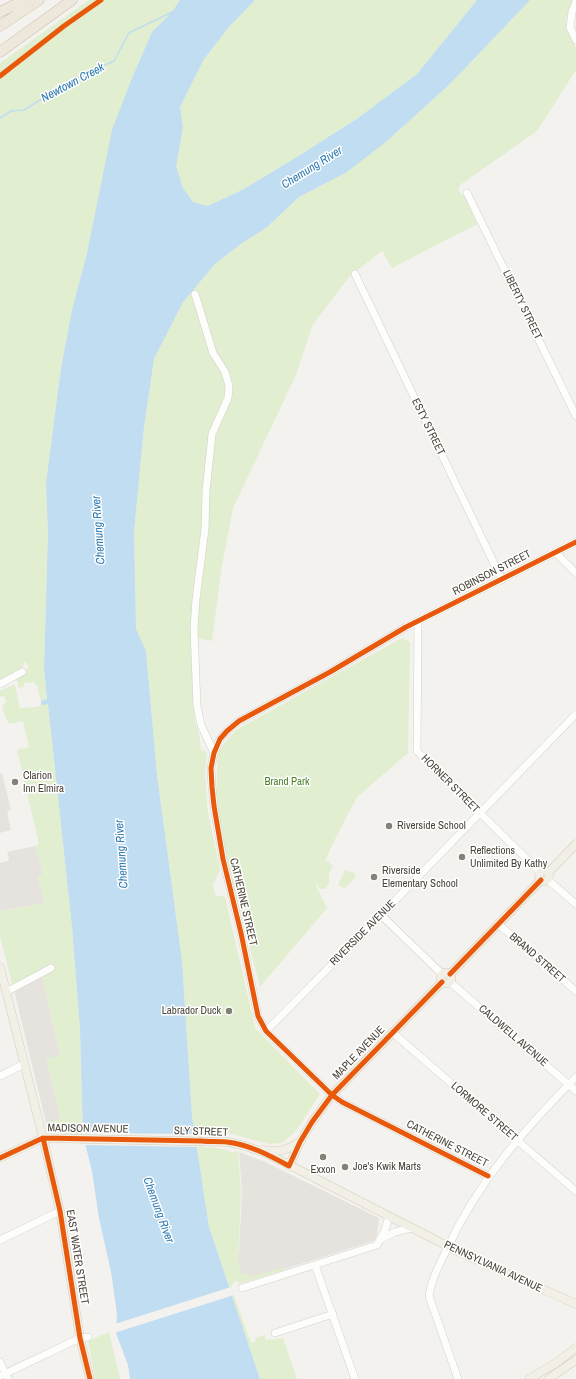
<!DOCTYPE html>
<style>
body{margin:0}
canvas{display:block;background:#f4f2ee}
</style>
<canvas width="576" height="1379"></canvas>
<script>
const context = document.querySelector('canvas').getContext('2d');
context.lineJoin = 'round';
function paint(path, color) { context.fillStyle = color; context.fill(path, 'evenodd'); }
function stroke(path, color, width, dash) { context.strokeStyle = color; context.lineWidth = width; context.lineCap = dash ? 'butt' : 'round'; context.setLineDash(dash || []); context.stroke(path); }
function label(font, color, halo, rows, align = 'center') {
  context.font = font + ' "Archivo Narrow",sans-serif'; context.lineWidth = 3; context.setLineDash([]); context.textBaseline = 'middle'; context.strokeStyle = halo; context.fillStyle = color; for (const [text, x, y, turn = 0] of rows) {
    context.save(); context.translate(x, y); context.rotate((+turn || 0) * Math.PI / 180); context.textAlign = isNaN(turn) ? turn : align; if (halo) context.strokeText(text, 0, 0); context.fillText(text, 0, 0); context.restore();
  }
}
const industrial = new Path2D(`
 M239 1152 263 1161 379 1218 376 1240 241 1283 235 1255 239 1252 242 1191Z`);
const green = new Path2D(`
 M89 0H180L172 12 152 32 132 78 72 310 61 368 46 483 48 533 44 668 47 700 41 701 37 686 34 682 24 683V687L19 688 16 678 26 672 28 666 26 662H24L22 672 0 684V63Z
 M255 0H477L417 74 358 118 300 155 244 189 208 206 193 202 183 188 175 166 183 127 180 107 204 59 229 27Z
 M530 0H574L566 19V26L576 48V70L537 131 460 185 458 191 465 197 477 224 392 268 382 251 350 276 313 324 296 375 233 508 221 571 212 641 192 637V678L195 721 199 733 201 750 207 752 205 776 208 813 220 870 213 884 215 895 225 897 255 1028 320 1094 295 1132 282 1143 269 1144 228 1133 227 1129 218 1136 202 1135V1147C212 1148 224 1147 232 1153L235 1151 238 1152 241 1191 238 1262 242 1275 248 1274 250 1277 284 1267 285 1270 239 1284 237 1281 234 1282 231 1287 251 1343 256 1341 255 1338 265 1335 266 1340 283 1338 297 1379H260L209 1227 192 1116 182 961 157 775 146 651 136 629 134 532 144 427 154 359 183 302 215 264 242 243 266 228 299 197 347 172 387 141 450 84Z
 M402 638 410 642 408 753 357 797 332 845 325 862 327 861 333 866 329 873V885L324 889H320L317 884 316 886 327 908 260 987 229 868 216 800 218 751 236 730Z
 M13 685H15L20 708 36 707 48 703 72 927 80 1028 83 1135 51 1132 48 1129 46 1123 61 1118 46 1059 60 1054 42 976 12 984 0 936V908L2 911 44 903 38 877 43 874 35 846 39 844 17 750 29 747 23 721 9 724 2 709 4 708 2 705 6 702 4 696 0 697V691Z
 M345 870 354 873 356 877 346 887 344 888 338 885Z
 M109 1332 120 1379H95L88 1341Z`);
const parking = new Path2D(`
 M2 773 11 810 7 812 11 830 0 833V774Z
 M35 846 43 874 38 877 44 903 1 911 0 908V863L8 861 9 859 7 852Z
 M42 976 60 1055 46 1059 61 1119 46 1123 14 990Z`);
const water = new Path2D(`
 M180 0H255L229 27 204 59 180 107 183 127 176 166 183 188 193 202 208 206 244 189 300 155 358 118 417 74 477 0H530L450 84 387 141 347 172 299 197 266 228 242 243 215 264 183 302 154 359 144 427 134 532 136 629 146 651 157 775 182 961 192 1116 209 1227 260 1379H130L128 1365 116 1333 117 1314 111 1272 99 1218 92 1171 83 1135 80 1028 72 927 48 704 41 705V701L47 699 44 668 48 533 46 483 61 368 72 310 87 253 112 130 132 78 152 32 172 12Z`);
const pier = new Path2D(`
 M81 1133 197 1134 199 1147 83 1145Z
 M231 1287 234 1295 114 1333 115 1324Z`);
const stream = new Path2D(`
 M0 118 11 111 24 110 70 81 114 61 129 33 172 12H173`);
const minor = new Path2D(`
 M576 1 572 12 570 28 576 40
 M467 193 576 416
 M355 274 502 580
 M195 294 213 353 225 372 229 386 228 398 212 434 206 491 205 529 196 599 194 629 197 706 201 725 214 753
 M555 552 576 573
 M418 621 417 751 541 873
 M0 684 22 672
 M548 880 576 904
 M381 915 442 974
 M498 924 576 991
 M450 982 576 1091
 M6 992 51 968
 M266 1031 381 915 576 714
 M393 1033 576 1191
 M0 1076 24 1064
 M488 1176 342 1102 332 1095 266 1031 258 1016 241 933 223 859 214 806 212 787 211 768 214 753 220 739 227 731 239 721 330 672 406 627 576 542
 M381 1239 395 1232 411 1228
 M0 1240 60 1211
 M315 1265 355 1379
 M242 1288 377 1245 385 1230 389 1216
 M275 1333 333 1314
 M0 1362 8 1379
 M0 1376 80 1338 88 1337
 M458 1379 429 1296C431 1280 439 1266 446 1251 478 1181 523 1131 576 1077`);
const major = new Path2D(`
 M539 876a5 5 0 1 1 10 0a5 5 0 1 1-10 0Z
 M548 873 576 844
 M0 967 43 1138 60 1211 80 1338 90 1379
 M440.5 978a5.5 5.5 0 1 1 11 0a5.5 5.5 0 1 1-11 0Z
 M450 974 541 880
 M262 1150C282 1151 283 1152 300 1142
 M0 1158 43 1138 228 1142 245 1146 266 1153 459 1252 576 1304
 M289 1166 300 1142 312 1122 332 1095 442 982
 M529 1379 556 1363 576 1348
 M548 1379 576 1360`);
const highway = new Path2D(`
 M0 12 24 0
 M0 26 39 0
 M0 52 72 0`);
const cycleway = new Path2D(`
 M0 76 64 26 101 0
 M450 974 541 880
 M43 1138 60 1211 80 1338 90 1379
 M0 1158 43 1138 202 1141C210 1142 219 1141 227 1142 250 1145 269 1155 289 1166L300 1142 312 1122 332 1095 442 982
 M488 1176 342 1102 332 1095 266 1031 258 1016 241 933 223 859 214 806 212 787 211 768 214 753 220 739 227 731 239 721 330 672 406 627 576 542`);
const markers = [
 [15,782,4,"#868178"],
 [389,826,4,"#868178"],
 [462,857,4,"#868178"],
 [374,877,4,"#868178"],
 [229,1011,4,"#868178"],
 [323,1157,4,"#868178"],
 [345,1167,4,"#868178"]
];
const streetNames = [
 ["LIBERTY STREET",522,305,64],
 ["ESTY STREET",428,427,64],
 ["ROBINSON STREET",492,573,-27],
 ["HORNER STREET",450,784,45],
 ["CATHERINE STREET",243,902,77],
 ["RIVERSIDE AVENUE",363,933,-45],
 ["BRAND STREET",537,958,41],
 ["CALDWELL AVENUE",513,1036,41],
 ["MAPLE AVENUE",359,1053,-46],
 ["LORMORE STREET",484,1112,41],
 ["MADISON AVENUE",88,1129,1],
 ["SLY STREET",201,1132,2],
 ["CATHERINE STREET",447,1144,27],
 ["EAST WATER STREET",77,1257,81],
 ["PENNSYLVANIA AVENUE",493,1267,25]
];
const poiNames = [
 ["Clarion",23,776],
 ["Inn Elmira",23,789],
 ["Riverside School",397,826],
 ["Reflections",470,851],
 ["Unlimited By Kathy",470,864],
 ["Riverside",382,871],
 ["Elementary School",382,884],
 ["Labrador Duck",221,1011,"right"],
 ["Joe's Kwik Marts",353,1167],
 ["Exxon",323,1170,"center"]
];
const parkNames = [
 ["Brand Park",287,782]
];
const waterNames = [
 ["Newtown Creek",73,83,-28],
 ["Chemung River",312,168,-32],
 ["Chemung River",99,530,-94],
 ["Chemung River",122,854,-94],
 ["Chemung River",158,1210,70]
];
paint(industrial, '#e6e2de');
paint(green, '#e1eecf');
paint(parking, '#e6e3df');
paint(water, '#c0ddf1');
paint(pier, '#f4f2ee');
stroke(stream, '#c0ddf1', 1.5);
stroke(minor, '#d2d0cb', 8);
stroke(major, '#d6cebb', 9);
stroke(highway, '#ccbfa9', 11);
stroke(minor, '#fdfdfc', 7);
stroke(major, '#f2efe6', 8);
stroke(highway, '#ede8db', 10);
stroke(cycleway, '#e8590c', 5);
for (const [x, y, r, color] of markers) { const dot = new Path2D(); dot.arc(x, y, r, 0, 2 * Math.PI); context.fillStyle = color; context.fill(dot); stroke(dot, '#fff', 1.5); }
label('11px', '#4b4439', '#fff', streetNames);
label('11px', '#4b4439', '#fff', poiNames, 'left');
label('11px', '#4a7f2a', '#fff', parkNames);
label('italic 12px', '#2e7ab2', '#fff', waterNames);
</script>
